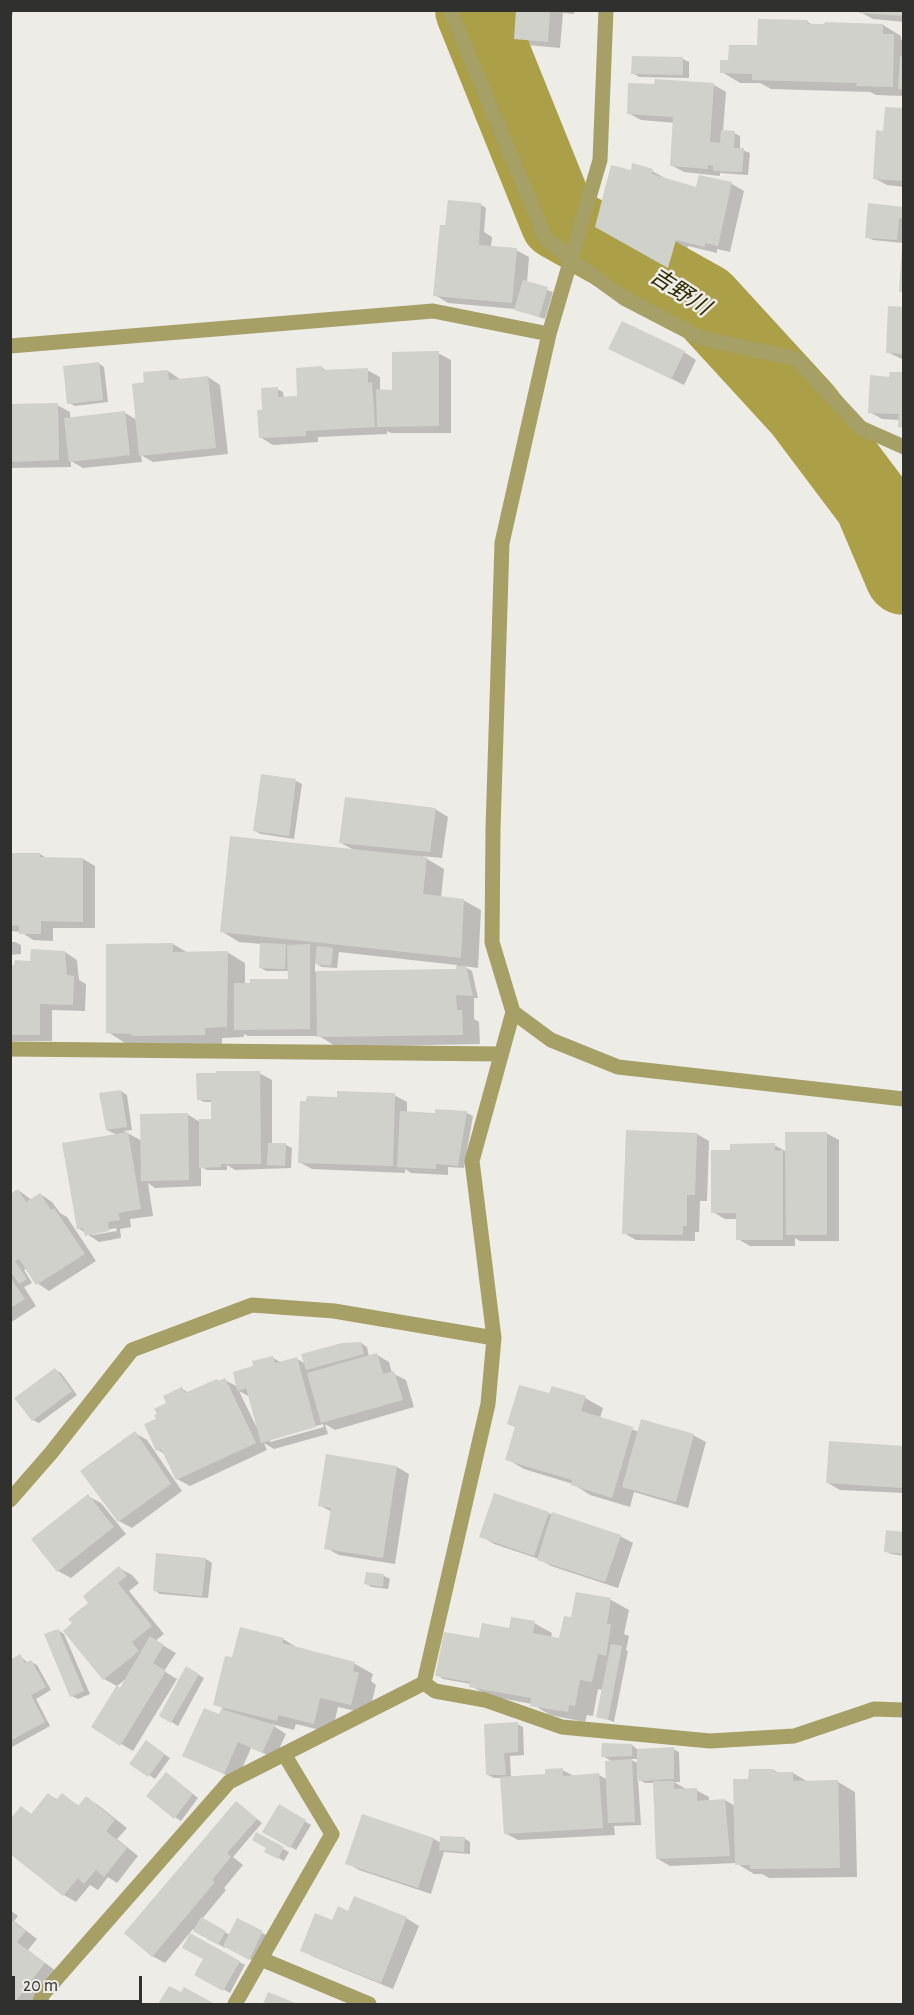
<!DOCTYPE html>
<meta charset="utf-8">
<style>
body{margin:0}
#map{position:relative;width:914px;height:2015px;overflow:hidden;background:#edece7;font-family:"Alegreya Sans",sans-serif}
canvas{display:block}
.frame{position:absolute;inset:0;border:12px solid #30302e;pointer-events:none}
.scale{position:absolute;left:12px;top:1976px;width:130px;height:27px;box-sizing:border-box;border:3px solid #30302e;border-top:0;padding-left:8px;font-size:18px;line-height:21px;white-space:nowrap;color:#30302e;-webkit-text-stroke:4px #edece7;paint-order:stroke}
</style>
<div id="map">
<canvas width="914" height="2015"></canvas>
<div class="frame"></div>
<div class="scale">20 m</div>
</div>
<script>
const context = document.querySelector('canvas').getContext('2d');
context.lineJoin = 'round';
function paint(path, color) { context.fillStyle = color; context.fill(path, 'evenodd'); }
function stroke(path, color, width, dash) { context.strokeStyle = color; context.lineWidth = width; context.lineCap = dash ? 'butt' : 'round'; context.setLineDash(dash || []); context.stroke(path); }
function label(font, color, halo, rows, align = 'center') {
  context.font = font + ' "Alegreya Sans","Noto Sans JP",sans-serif'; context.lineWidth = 5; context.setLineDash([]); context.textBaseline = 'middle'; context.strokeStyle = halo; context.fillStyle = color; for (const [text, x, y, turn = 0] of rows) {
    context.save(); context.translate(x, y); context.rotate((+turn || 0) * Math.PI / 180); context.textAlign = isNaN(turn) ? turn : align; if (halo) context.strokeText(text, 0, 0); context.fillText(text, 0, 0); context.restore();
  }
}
const shadow = new Path2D(`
 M10 10H14L10 23Z
 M518 10H575L574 14 563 13 560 48 528 45 515 38Z
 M904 10V22L873 19 860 12Z
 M807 22 814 25 826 26V24L883 25 901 36V39L904 41V96L876 95 870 92 771 89 760 83H740L722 72 729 61Z
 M683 59 689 62V78L639 77 633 73Z
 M714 85 726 92 723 132 734 133 740 136V149L750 153 748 175 720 173V176L684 172 671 165 675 123 641 120 628 113Z
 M904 109V187L887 185 874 178 884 133Z
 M652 171 665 178 697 189 700 177 732 184 744 191 730 252 717 249V253L688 246 681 274 597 226 632 172Z
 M480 204 486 208 484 232 492 237 491 247 516 250 529 257 527 283 553 292 545 319 515 309 448 303 435 295Z
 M904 208 903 243 873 240 867 237Z
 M904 308V360L887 352Z
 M684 352 696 360 684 385 623 355Z
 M438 353 451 360V433H391L387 431V434L318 437V442L273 445 260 437 264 411 277 389 283 392 284 398 298 397 322 368 328 371 367 370 380 377V389L384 391H394Z
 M98 363 104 367 108 402 75 406 69 403Z
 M168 371 181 380 208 377 220 385 228 454 153 462 141 455 142 462 83 468 71 461V467L10 468V406L57 405 70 412V419L125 413 137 420 145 383V373Z
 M904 374V429L900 426V420L882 419 870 412 890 378Z
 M296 781 302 784 294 839 261 834 255 831Z
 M435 809 448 817 442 858 422 856 444 869 441 898 463 900 481 910 478 968 463 966 472 971 478 998H474V1019L479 1022 480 1044 337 1047 319 1036H248L244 1034V1037L222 1038V1045L146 1043H125L108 1032 173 944 188 953 227 952 245 963V984L294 980 289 971H266L260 967 261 944 239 942 221 931 356 851 341 843ZM339 952 457 965V971L315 972V963L322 967 337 968Z
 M40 854 48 859H83L95 866V928H53V941L33 940 21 932 10 931V855Z
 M10 942H15L21 945V954L10 955Z
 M65 952 77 960 79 980 86 984 85 1011 52 1010V1041H10V966L31 963Z
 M259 1073 272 1080V1145H286L292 1148 291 1168 235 1170 227 1165V1170H207L201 1167V1186L155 1188 148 1183 153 1216 130 1219 131 1227 120 1229 121 1238 99 1242 78 1228 117 1135 107 1130 121 1091 127 1095 132 1130 124 1131 142 1141 187 1114 200 1122 212 1121V1102H204L198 1099ZM116 1228 117 1231 93 1235 91 1233Z
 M394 1095 407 1102V1113L437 1115V1111L467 1113 473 1116 464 1168 448 1167V1175L411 1173 405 1169V1173L312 1169 299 1162 338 1099Z
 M826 1133 839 1140V1241H800L795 1238V1246H750L738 1239V1219H725L713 1212 732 1151 774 1145 787 1152Z
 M697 1134 709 1141 707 1201H700L699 1232H695V1241L636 1240 624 1233Z
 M18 1190 32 1200 40 1194 52 1202 60 1213 67 1217 96 1261 49 1291 37 1283 27 1268 24 1270 32 1283 24 1287 36 1306 10 1323V1195Z
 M361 1343 367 1347 369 1357 377 1355 389 1362 392 1373 406 1380 414 1407 335 1430 325 1424 328 1434 274 1449 264 1443 267 1450 190 1486 177 1479 166 1455 158 1450V1420L168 1404 182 1389 189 1393 217 1380 220 1382 225 1380 238 1387 255 1367 273 1358 282 1363 297 1359 306 1364ZM239 1391 250 1397 258 1426H256ZM323 1424 324 1427 270 1442V1439Z
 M55 1370 61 1373 77 1395 39 1423 33 1420Z
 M550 1395 585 1398 603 1408 600 1418 639 1432 693 1435 706 1442 688 1508 634 1492 630 1507 590 1495 573 1484 524 1469 507 1459 516 1428 509 1423Z
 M135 1433 147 1440 182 1491 132 1528 119 1521Z
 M904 1447V1493L840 1490 828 1483Z
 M327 1456 397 1467 409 1474 395 1564 339 1555 326 1548 332 1512 319 1505Z
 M88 1496 101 1503 126 1534 71 1578 58 1571Z
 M548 1513 620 1536 633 1543 618 1588 551 1566 539 1559 494 1544 481 1536Z
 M904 1534V1556L891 1554 885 1551Z
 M158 1554 206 1559 212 1563 208 1598 160 1594 154 1590Z
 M119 1568 132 1575 139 1583 129 1591 164 1634 155 1641 176 1653 164 1671 180 1681 187 1668 204 1678 178 1726 161 1715 180 1681 177 1679 133 1751 93 1727 127 1678 117 1686 104 1679 90 1603Z
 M384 1576 390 1579 388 1589 372 1587 366 1584Z
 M577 1594 611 1600 629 1610 624 1634 629 1636 626 1650 628 1651 614 1722 598 1716 603 1690 598 1689 593 1716 587 1715 585 1722 550 1715 532 1704 489 1696 471 1686V1684L443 1679 437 1675 480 1640 534 1623 552 1633 551 1638 560 1640 572 1619Z
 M58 1630 64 1634 90 1694 78 1699 72 1696Z
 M283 1639 301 1650 355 1664 373 1674 371 1681 376 1685 369 1714 338 1707 332 1733 296 1724 294 1730 271 1724 286 1734 275 1758 251 1748 237 1780 184 1755 219 1716 223 1708 215 1704 233 1659Z
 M20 1656 28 1663 31 1662 37 1665 51 1690 36 1699 50 1726 12 1747 10 1661Z
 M517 1724 523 1727 524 1755 510 1756 511 1778 547 1776 562 1770 574 1776 599 1775 608 1780 613 1762 603 1756 632 1745 638 1750 673 1749 679 1752 680 1782H674L686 1789 696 1790 709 1797V1801L725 1800 735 1806 750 1781 774 1770 780 1774 793 1773 808 1782H838L855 1792 857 1877 769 1878 762 1874H754L736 1863 670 1866 658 1859 654 1783H645L638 1779 641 1825 614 1826 615 1835 518 1840 505 1833 502 1778H494L488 1775ZM630 1759H638L639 1764Z
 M152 1746 170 1758 155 1779 149 1775Z
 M172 1777 198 1798 181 1821 175 1817Z
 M49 1795 58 1800 62 1795 79 1806 86 1798 98 1805 127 1828 117 1839 138 1856 117 1883 108 1877 98 1890 90 1885 76 1902 64 1895 10 1852V1841L14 1837 21 1808 33 1815Z
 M237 1802 262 1823 233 1857 243 1865 224 1888 226 1890 202 1919 230 1935 238 1920 268 1936 255 1962 226 1946 225 1948 193 1929 165 1963 152 1956Z
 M279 1806 311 1825 296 1850 264 1831Z
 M256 1834 289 1852 284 1861 266 1851 268 1848Z
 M464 1838 470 1842V1854L444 1852 431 1894 359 1870 347 1863 434 1839 441 1843Z
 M10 1910 18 1916 14 1921 37 1939 28 1950 56 1971 31 2004H19L12 2000 10 2002Z
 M349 1913 406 1918 419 1926 393 1989 314 1957 302 1950 333 1922Z
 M191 1935 245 1965 230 1993 196 1974 205 1959Z
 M169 1988 181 1994 185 1989 212 2004H160Z`);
const river = new Path2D(`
 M474 10 559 221 704 302 803 410 873 503 904 576`);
const building = new Path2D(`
 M516 10H550L548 42 514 39Z
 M859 10H904V16L859 13Z
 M758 19 808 20 807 24H824L825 22 883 24V34H894L893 87 856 86 857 83 752 80V74L720 73V60H728L729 45H757Z
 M632 56 683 57V75L631 74Z
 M900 56H904V89H898Z
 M655 79 714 83 710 142 720 143 721 130 735 131 734 148H744L742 172 713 171V166L708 165V169L670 166 673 117 627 114 628 83 654 84Z
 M885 107 904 108V181L873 179 876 130 883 131Z
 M632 163 653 169 652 174 696 187 699 175 732 182 718 246 705 243V247L676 240 668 268 595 227 611 165 631 170Z
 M448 200 481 203 479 245 517 248 512 303 433 296 440 225H445Z
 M868 203 904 207V219L899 218 897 240 865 238Z
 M902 247H904V292H899Z
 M523 280 548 287 539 317 514 310Z
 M888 306 904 307V354L886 353Z
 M622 321 685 351 671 379 608 349Z
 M439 351V426L377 427 376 389 392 390V352Z
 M99 362 103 400 67 404 63 366Z
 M322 366V370L368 368V383L372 382 375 427 306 431V436L259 438 257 410H262L261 388 278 387V397L297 396 296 368Z
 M168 370 169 380 208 376 216 448 139 456 132 384 144 382 143 372Z
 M890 372H904V428L898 427 899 414 868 413 870 375 889 377Z
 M58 403 59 460 10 462V404Z
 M125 411 130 455 69 462 64 418Z
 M261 774 296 779 289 836 253 831Z
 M345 797 436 808 430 852 339 843Z
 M230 836 427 857 423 894 464 899 461 958 220 932Z
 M10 853H40V857L83 858V922L41 921V934H19V926L10 925Z
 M173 943V952L228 951 227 1027 205 1028V1035L131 1036V1034L106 1033V944Z
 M260 943 286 944 285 969 259 968Z
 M310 944V1029L234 1030V983H250V979H288L287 945Z
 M317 946 333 948 331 966 315 964Z
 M31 949 65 951 67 975 74 976 73 1005 40 1004V1035H10V965H14L15 960 30 961Z
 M456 966H466L473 996 456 995 457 1010H462L463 1035 317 1037 316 971 456 969Z
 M216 1071H260L261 1164H221V1167L199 1168V1119H211V1100H197L196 1073H216Z
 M121 1090 127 1127 106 1130 99 1093Z
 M337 1091 395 1093 393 1166 298 1163 300 1101H306L307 1096 337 1097Z
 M435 1109 467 1111 458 1166 436 1164V1169L397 1167 400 1111 435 1113Z
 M188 1113 189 1180 141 1181 140 1114Z
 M626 1130 697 1133 695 1195H687V1226H683V1235L622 1234Z
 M128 1132 141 1209 118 1213 120 1220 108 1222 109 1231 85 1236 83 1228 77 1229 62 1143Z
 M785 1132H827V1235H786Z
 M268 1143H286L285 1166 267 1165Z
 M775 1143V1151L783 1150V1240H736V1213H711V1150H730V1144Z
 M18 1189 26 1202 40 1193 51 1210 54 1208 85 1254 36 1285 19 1259 15 1261 27 1279 19 1284 10 1271V1194Z
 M10 1277 25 1299 10 1308Z
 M361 1342 364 1354 306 1370 301 1354 342 1343Z
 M377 1353 383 1374 394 1371 403 1400 321 1423 307 1373Z
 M273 1356 275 1363 297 1357 316 1427 261 1443 246 1388 237 1391 233 1372 253 1366 252 1361Z
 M55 1368 72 1391 32 1421 14 1398Z
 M225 1378 256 1443 176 1480 161 1449 156 1451 144 1424 156 1419 154 1415 157 1414 154 1409 166 1403 163 1396 182 1387 185 1393 217 1379 218 1381Z
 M519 1385 549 1393 552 1386 586 1396 581 1411 633 1427 612 1498 571 1485 572 1480 505 1460 515 1427 507 1424Z
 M641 1419 694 1434 676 1502 622 1487Z
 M135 1431 171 1484 118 1522 80 1471Z
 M829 1441 904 1446V1488L826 1483Z
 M326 1454 397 1466 383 1558 324 1549 331 1508 318 1506Z
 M494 1493 549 1512 534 1556 479 1537Z
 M88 1494 114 1527 57 1572 31 1539Z
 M552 1512 621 1535 605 1582 537 1560Z
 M886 1530 904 1532 902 1554 884 1552Z
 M156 1553 206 1558 202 1596 153 1591Z
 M119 1566 127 1576 118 1583 152 1626 132 1642 139 1651 103 1680 63 1631 72 1623 68 1619 88 1603 83 1596Z
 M366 1572 384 1574 383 1587 364 1584Z
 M576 1592 611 1598 607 1624H611L606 1656 598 1654 592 1682 580 1680 575 1706 569 1705 568 1712 530 1706 531 1698 469 1687 470 1682 435 1676 444 1632 479 1638 482 1623 509 1628 511 1617 535 1621 533 1633 559 1638 564 1616 571 1617Z
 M240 1627 284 1638 282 1643 355 1662 353 1671 359 1673 351 1705 320 1698 314 1724 278 1715 277 1721 213 1705 225 1656 232 1657Z
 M58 1629 84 1691 70 1697 44 1634Z
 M150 1636 164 1645 153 1663 166 1671 120 1746 91 1727 117 1685 120 1688Z
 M611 1644 622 1646 608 1720 596 1717Z
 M20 1654 25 1663 31 1660 46 1687 31 1695 45 1722 10 1741V1660Z
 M186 1666 199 1674 171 1723 159 1716Z
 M204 1708 219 1714 221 1709 275 1725 262 1753 238 1742 224 1774 182 1756Z
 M518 1722V1752L504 1753 506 1775H486L484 1724Z
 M146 1740 165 1754 148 1777 129 1764Z
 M602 1743 632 1744V1756L601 1757Z
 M674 1747V1779L637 1781V1749Z
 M632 1759 635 1822 608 1823 605 1761Z
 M563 1768V1776L599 1773 603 1828 504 1834 500 1777 545 1774V1769Z
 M749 1769H774V1772H793V1781L838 1780 840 1868 750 1869V1865H735L733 1779H748Z
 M166 1772 193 1794 174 1819 146 1796Z
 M653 1781H674V1789L697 1788V1801L725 1799 730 1856 656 1859Z
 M48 1793 56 1800 62 1793 78 1806 86 1796 115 1820 106 1831 127 1848 104 1877 96 1870 84 1884 78 1878 63 1896 10 1854 12 1837 10 1835V1819L21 1806 31 1814Z
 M236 1801 257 1819 227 1853 231 1857 212 1880 215 1882 152 1957 124 1933Z
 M279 1804 306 1820 290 1848 262 1832Z
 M362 1814 434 1838 418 1888 345 1864Z
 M256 1832 284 1847 278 1859 264 1852 266 1848 252 1840Z
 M440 1836 465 1837 464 1852 439 1850Z
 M354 1896 407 1917 381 1983 300 1951 315 1913 332 1920 338 1906 348 1911Z
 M201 1917 226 1931 218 1945 193 1931Z
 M237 1918 263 1931 249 1960 223 1946Z
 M10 1919 26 1931 17 1942 45 1963 14 2003 10 2000Z
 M190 1933 240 1961 223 1991 194 1975 203 1959 182 1948Z
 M169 1986 181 1992 184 1987 215 2004H158Z
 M268 1992 298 2004H263Z`);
const minor = new Path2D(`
 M450 10 545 237 570 259 624 298 701 338 797 359 861 428 904 447
 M606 10 600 160 549 334 502 543 493 829 492 942 513 1012 551 1040 618 1067 904 1099
 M10 346 433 311 549 334
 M10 1049 501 1054
 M10 1500 51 1453 132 1350 252 1305 334 1311 494 1338
 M424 1683 435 1691 485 1700 562 1727 710 1741 794 1736 874 1709 904 1710
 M261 1959 369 2004
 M39 2004 43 1994 229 1782 424 1683 488 1404 494 1338 472 1161 513 1012
 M235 2004 332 1834 284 1754`);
const waterNames = [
 ["吉野川",680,292,33]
];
paint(shadow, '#0003');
stroke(river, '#ab9f48', 78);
paint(building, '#d1d1cc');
stroke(minor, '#a69f66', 15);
label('italic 22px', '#2f2a03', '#edece7', waterNames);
</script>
